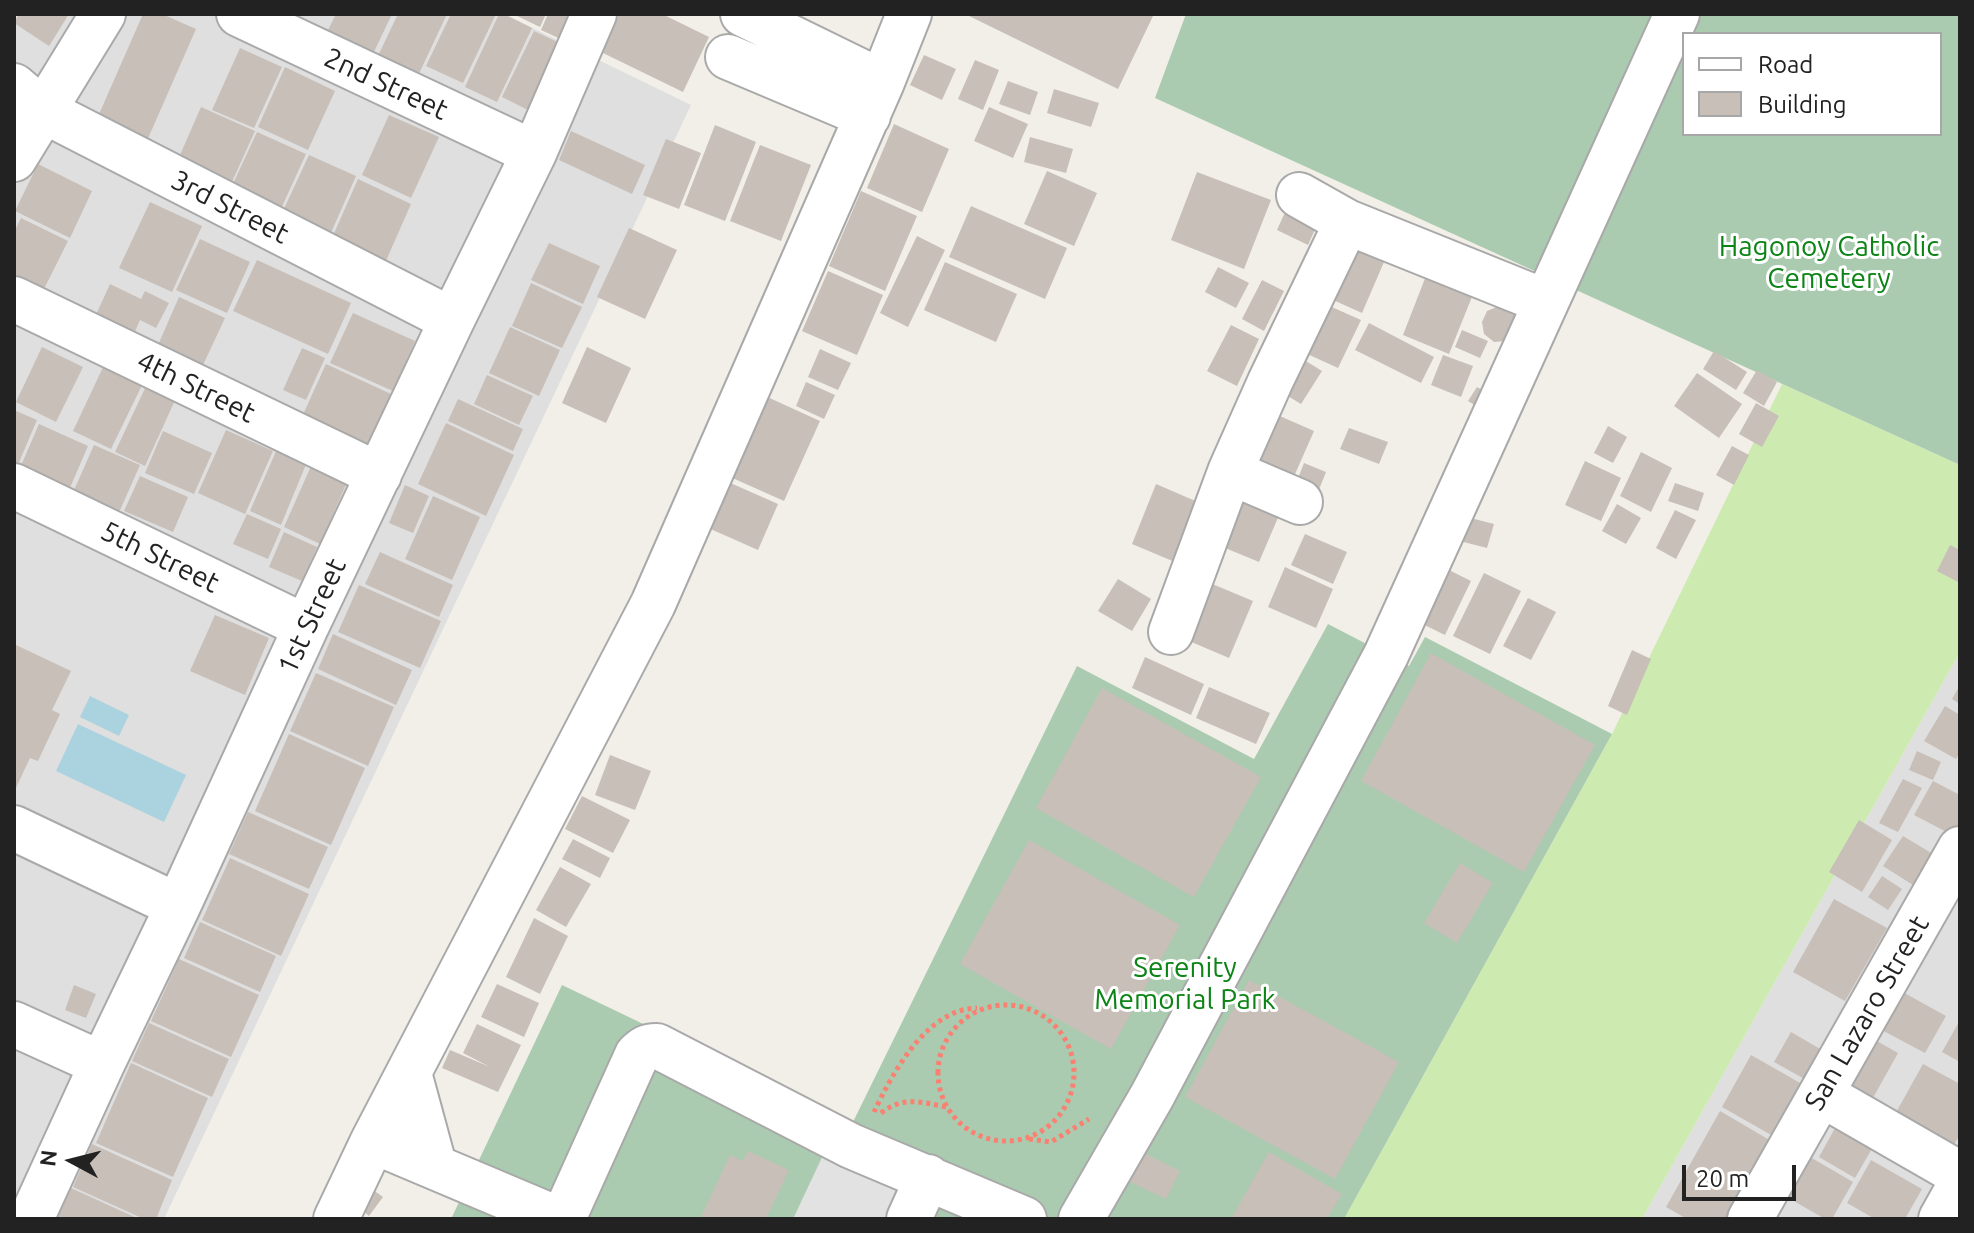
<!DOCTYPE html>
<style>
body{margin:0}
#map{position:relative;width:1974px;height:1233px;overflow:hidden;background:#f2efe9;font-family:Ubuntu,sans-serif}
canvas{display:block}
.frame{position:absolute;inset:0;border:16px solid #222;pointer-events:none}
.legend{position:absolute;left:1682px;top:32px;width:260px;height:104px;box-sizing:border-box;background:#fff;border:2px solid #a7a7a7;margin:0;padding:10px 14px;list-style:none;font-size:24px;color:#222}
.legend li{display:flex;align-items:center;gap:16px;height:40px}
.legend b{width:40px;border:2px solid #a7a7a7}
.north{position:absolute;left:32px;top:1121px;width:80px;height:80px;-webkit-text-stroke:6px #fff;paint-order:stroke;rotate:277deg;font-size:22px;font-weight:700;line-height:32px;text-align:center;color:#222}
.north::after{content:'';display:block;margin:auto;width:28px;height:36px;background:#222;clip-path:polygon(50% 0,100% 100%,50% 72%,0 100%)}
.scale{position:absolute;left:1682px;top:1165px;width:114px;height:36px;box-sizing:border-box;border:4px solid #222;border-top:0;padding-left:10px;font-size:24px;line-height:28px;white-space:nowrap;color:#222;-webkit-text-stroke:6px #fff;paint-order:stroke}
</style>
<div id="map">
<canvas width="1974" height="1233"></canvas>
<div class="frame"></div>
<ul class="legend">
<li><b style="height:10px;background:#fff"></b>Road</li>
<li><b style="height:22px;background:#c7bfb8"></b>Building</li>
</ul>
<div class="north">N</div>
<div class="scale">20 m</div>
</div>
<script>
const context = document.querySelector('canvas').getContext('2d');
context.lineJoin = 'round';
function paint(path, color) { context.fillStyle = color; context.fill(path, 'evenodd'); }
function stroke(path, color, width, dash) { context.strokeStyle = color; context.lineWidth = width; context.lineCap = dash ? 'butt' : 'round'; context.setLineDash(dash || []); context.stroke(path); }
function label(font, color, halo, rows, align = 'center') {
  context.font = font + ' Ubuntu,sans-serif'; context.lineWidth = 6; context.setLineDash([]); context.textBaseline = 'middle'; context.strokeStyle = halo; context.fillStyle = color; for (const [text, x, y, turn = 0] of rows) {
    context.save(); context.translate(x, y); context.rotate((+turn || 0) * Math.PI / 180); context.textAlign = isNaN(turn) ? turn : align; if (halo) context.strokeText(text, 0, 0); context.fillText(text, 0, 0); context.restore();
  }
}
const residential = new Path2D(`
 M14 14H504L691 105 164 1219H14Z
 M1960 652V1219H1642Z`);
const grass = new Path2D(`
 M1782 384 1960 465V652L1642 1219H1344L1612 734Z`);
const cemetery = new Path2D(`
 M1186 14H1960V465L1155 98ZM1684 34H1940V134H1684Z
 M1328 624 1409 666 1425 637 1612 734 1344 1219H451L562 985 852 1124 1077 666 1254 759Z`);
const parking = new Path2D(`
 M824 1153 901 1189 887 1219H793Z`);
const water = new Path2D(`
 M90 696 129 715 119 736 80 717Z
 M78 724 186 775 164 822 56 771Z`);
const building = new Path2D(`
 M19 14H69L49 46 14 23Z
 M143 14H162L196 29 146 143 96 121Z
 M336 14H392L372 56 326 34Z
 M398 14H447L416 80 376 60Z
 M451 14H496L463 83 426 66Z
 M499 14H504L532 28 497 102 465 87Z
 M513 14H546L540 27Z
 M548 14H581L567 42 541 30Z
 M619 14H662L709 37 683 92 601 52Z
 M965 14H1154L1118 89Z
 M534 31 564 45 532 112 502 97Z
 M240 48 282 67 254 128 212 110Z
 M924 55 956 69 942 100 910 85Z
 M975 60 999 70 983 110 958 99Z
 M285 67 335 91 308 150 258 127Z
 M1008 81 1038 92 1030 115 999 104Z
 M1054 89 1099 103 1091 127 1047 113Z
 M201 107 255 131 226 195 173 171Z
 M989 107 1028 124 1013 158 974 141Z
 M389 115 439 137 411 198 362 175Z
 M894 124 949 149 922 212 867 188Z
 M715 125 756 142 725 221 684 205Z
 M571 131 645 165 632 194 559 160Z
 M257 132 306 154 280 211 231 188Z
 M1030 137 1073 149 1066 173 1024 162Z
 M666 139 701 153 679 209 643 195Z
 M760 145 811 165 781 241 730 221Z
 M309 155 356 176 330 235 282 213Z
 M38 164 92 191 70 238 15 211Z
 M1047 171 1097 193 1074 246 1024 224Z
 M1197 172 1271 200 1244 269 1171 240Z
 M358 179 411 204 385 263 332 238Z
 M861 191 917 216 885 291 829 266Z
 M1291 199 1322 214 1308 245 1277 230Z
 M150 202 202 226 172 292 119 268Z
 M971 206 1067 248 1045 299 949 257Z
 M21 218 68 241 40 297 14 284V232Z
 M629 228 677 250 645 319 597 297Z
 M917 236 945 250 908 327 880 313Z
 M200 239 250 262 227 313 176 290Z
 M549 243 600 266 583 304 531 280Z
 M1343 244 1384 262 1362 313 1322 295Z
 M257 260 351 303 328 354 233 311Z
 M945 262 1017 294 996 342 924 310Z
 M1431 263 1478 282 1449 354 1403 335Z
 M1218 267 1249 283 1236 308 1205 292Z
 M828 271 883 295 857 355 802 331Z
 M1262 280 1284 291 1264 331 1242 319Z
 M531 283 582 307 562 348 512 326Z
 M110 284 141 299 145 291 169 303 156 328 140 320 133 336 95 317Z
 M179 297 225 318 203 365 158 345Z
 M1325 304 1361 320 1338 368 1303 352Z
 M1499 306 1511 310 1517 321 1506 341 1494 342 1484 334 1482 322 1487 311Z
 M353 313 415 341 393 391 330 363Z
 M1369 323 1434 357 1421 383 1355 350Z
 M1231 325 1259 339 1237 386 1207 371Z
 M510 327 560 350 539 396 489 373Z
 M1462 330 1488 341 1480 358 1455 347Z
 M42 347 83 367 56 422 16 402Z
 M587 347 631 368 606 423 562 403Z
 M302 348 325 358 306 400 283 390Z
 M820 349 851 363 838 390 808 377Z
 M1714 351 1747 372 1736 390 1703 369Z
 M1293 353 1322 371 1301 404 1273 387Z
 M1443 355 1473 366 1461 397 1431 385Z
 M105 363 144 381 111 449 73 431Z
 M326 364 391 394 366 449 301 419Z
 M1757 370 1777 382 1764 406 1743 393Z
 M1697 373 1742 404 1719 438 1674 406Z
 M487 375 533 396 519 425 474 404Z
 M148 382 177 396 145 466 115 452Z
 M806 382 835 395 824 419 796 406Z
 M1477 387 1495 397 1486 412 1468 401Z
 M763 395 820 421 784 501 728 476Z
 M458 399 523 429 513 451 448 421Z
 M1756 403 1779 416 1762 447 1739 434Z
 M1264 409 1314 431 1288 490 1238 468Z
 M14 410 37 420 14 474Z
 M446 423 514 455 486 516 418 484Z
 M39 424 88 446 66 497 17 475Z
 M1608 426 1627 437 1613 463 1594 453Z
 M1349 428 1388 442 1379 464 1340 449Z
 M226 430 273 451 245 514 198 493Z
 M163 431 212 453 194 494 145 473Z
 M94 445 140 465 117 517 71 497Z
 M1732 446 1749 455 1734 485 1716 475Z
 M277 449 307 462 281 525 250 511Z
 M1641 452 1672 468 1651 512 1620 496Z
 M1585 461 1621 478 1601 521 1565 505Z
 M1304 463 1326 472 1314 502 1292 494Z
 M312 464 348 480 320 544 284 527Z
 M140 476 188 497 173 532 124 511Z
 M726 481 778 504 758 550 706 527Z
 M1675 483 1704 493 1698 511 1668 501Z
 M1156 484 1207 506 1182 565 1132 544Z
 M405 485 429 496 413 533 389 523Z
 M1242 489 1283 506 1259 562 1218 545Z
 M433 496 480 517 452 580 405 559Z
 M1617 504 1641 518 1626 544 1602 531Z
 M1675 510 1696 520 1676 559 1656 548Z
 M247 514 281 529 268 559 233 544Z
 M1455 514 1494 524 1487 548 1448 538Z
 M284 532 317 547 302 581 269 567Z
 M1305 534 1347 552 1333 584 1291 565Z
 M1950 545 1960 550V583L1937 571Z
 M380 552 453 585 439 617 365 584Z
 M1437 564 1471 581 1445 635 1410 618Z
 M1285 567 1333 589 1316 628 1268 607Z
 M1484 573 1521 591 1490 654 1453 636Z
 M1198 578 1253 601 1229 658 1175 635Z
 M1118 579 1151 599 1132 631 1098 611Z
 M359 585 441 621 420 668 338 632Z
 M1528 598 1556 612 1531 660 1503 646Z
 M215 615 269 638 245 695 190 671Z
 M333 634 412 670 396 705 318 669Z
 M14 644 71 671 52 710 60 714 38 761 30 758 14 792Z
 M1632 650 1651 659 1627 715 1608 706Z
 M1431 653 1595 745 1524 872 1361 781Z
 M1145 657 1204 684 1191 715 1132 688Z
 M316 673 394 707 368 766 290 731Z
 M1960 685V704L1952 699Z
 M1209 687 1270 713 1256 744 1196 718Z
 M1102 688 1261 777 1194 897 1036 808Z
 M1945 706 1960 715V752L1956 759 1924 741Z
 M289 734 365 768 331 845 255 811Z
 M1917 751 1941 762 1933 780 1909 770Z
 M610 755 651 771 635 810 595 795Z
 M1903 779 1922 788 1898 832 1879 823Z
 M1933 781 1960 795V839L1914 815Z
 M582 796 630 820 613 853 565 829Z
 M248 812 328 847 309 889 229 854Z
 M1859 820 1892 840 1862 892 1829 872Z
 M1903 836 1943 860 1924 892 1883 866Z
 M573 839 610 858 600 878 562 859Z
 M1029 840 1180 925 1111 1049 960 964Z
 M230 858 309 894 281 956 202 920Z
 M1460 863 1493 883 1457 943 1424 923Z
 M560 867 591 884 566 927 536 910Z
 M1882 876 1902 889 1888 910 1868 897Z
 M1834 899 1887 928 1845 1001 1793 972Z
 M534 918 568 936 540 994 506 977Z
 M200 922 276 956 260 992 184 958Z
 M179 959 259 995 231 1057 151 1021Z
 M1249 980 1399 1062 1335 1179 1185 1097Z
 M497 984 539 1003 524 1037 481 1017Z
 M74 985 96 994 86 1018 65 1010Z
 M1899 990 1946 1016 1925 1053 1878 1028Z
 M1960 1020V1062L1942 1052Z
 M149 1023 229 1059 212 1097 132 1061Z
 M477 1024 521 1045 498 1092 442 1068 450 1050 490 1067 463 1053Z
 M1791 1032 1834 1057 1817 1086 1774 1062Z
 M1861 1032 1898 1053 1864 1114 1828 1093Z
 M1751 1055 1809 1088 1780 1140 1722 1107Z
 M131 1063 208 1098 173 1177 96 1143Z
 M1923 1064 1960 1084V1134L1947 1158 1889 1125Z
 M1720 1111 1778 1145 1736 1219H1687L1666 1207Z
 M1844 1112 1881 1133 1855 1178 1819 1157Z
 M92 1144 172 1180 156 1219H144L73 1187Z
 M748 1151 789 1170 766 1219H700L730 1155 743 1161Z
 M1269 1152 1342 1194 1327 1219H1231Z
 M1144 1153 1180 1171 1166 1199 1130 1182Z
 M1810 1157 1853 1182 1832 1219H1825L1787 1197Z
 M1871 1160 1922 1189 1905 1219H1875L1847 1203Z
 M369 1187 383 1197 369 1216 356 1205Z
 M71 1188 139 1219H57Z`);
const path = new Path2D(`
 M938 1073a68 68 0 1 1 136 0a68 68 0 1 1-136 0Z
 M874 1112C893 1072 927 1009 977 1008
 M881 1113C903 1096 921 1102 946 1107
 M1029 1139 1051 1142 1089 1119`);
const minor = new Path2D(`
 M239 14 534 153
 M743 14 882 82
 M728 57 868 116
 M14 86 42 110 452 320
 M14 159 103 14
 M1299 195 1347 222
 M14 299 379 475
 M1230 472 1300 502
 M14 486 306 627
 M1171 632 1230 472 1270 382 1347 222 1546 302
 M14 828 178 906
 M14 1024 102 1064
 M409 1073 434 1165
 M1821 1094 1960 1174
 M373 1141 558 1219
 M31 1219 102 1064 178 906 306 627 452 320 534 153 594 14
 M336 1219 373 1141 653 604 882 82 909 14
 M563 1219 637 1055C644 1048 647 1046 657 1046L851 1146 1024 1219
 M909 1219 928 1177
 M1081 1219 1152 1096 1386 655 1677 14
 M1750 1219 1960 849
 M1941 1219 1960 1185`);
const streetNames = [
 ["2nd Street",386,84,25],
 ["3rd Street",230,207,27],
 ["4th Street",196,387,26],
 ["5th Street",160,557,26],
 ["1st Street",312,616,-65],
 ["San Lazaro Street",1867,1013,-60]
];
const parkNames = [
 ["Hagonoy Catholic",1829,247],
 ["Cemetery",1829,279],
 ["Serenity",1185,968],
 ["Memorial Park",1185,1000]
];
paint(residential, '#e0dfdf');
paint(grass, '#cdebb0');
paint(cemetery, '#aacbaf');
paint(parking, '#e2e2e2');
paint(water, '#aad3df');
paint(building, '#c7bfb8');
stroke(minor, '#a9a9a9', 48);
stroke(path, '#fa8072', 5, [4, 4]);
stroke(minor, '#fff', 44);
label('28px', '#222', '#fff', streetNames);
label('28px', '#0c8416', '#fff', parkNames);
</script>
